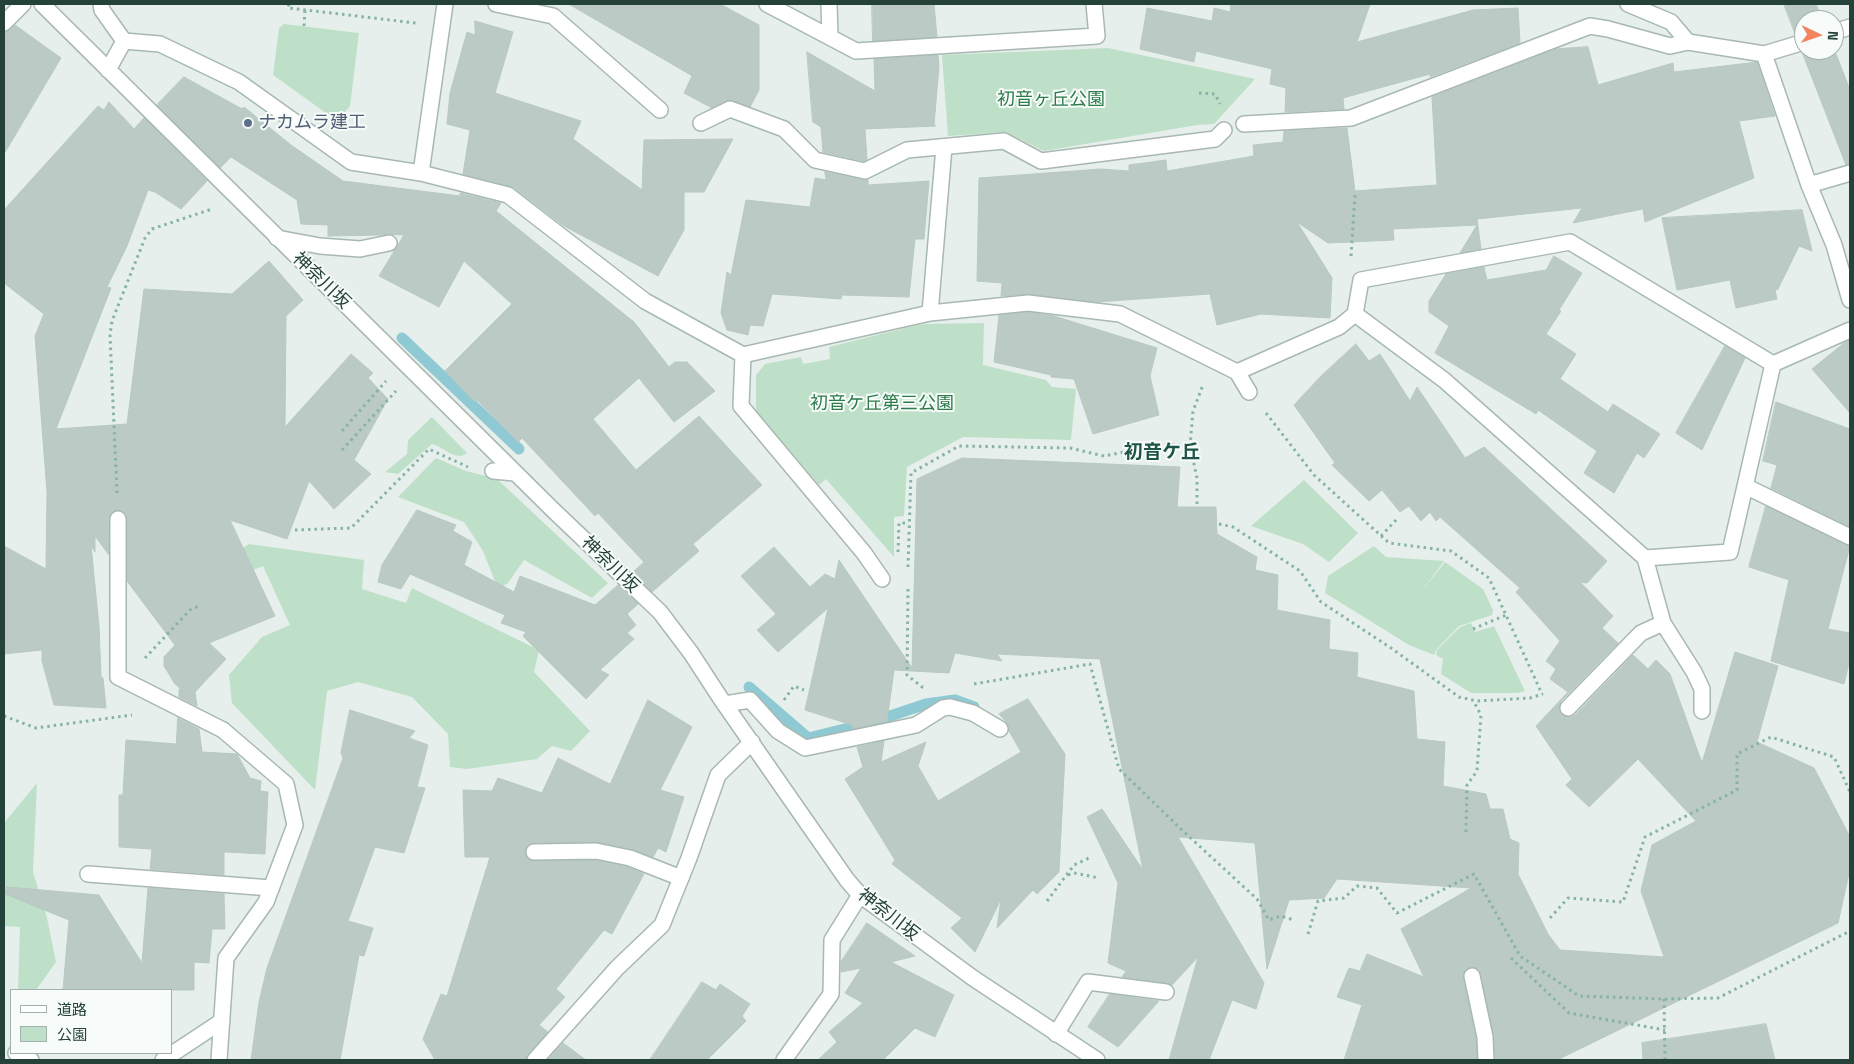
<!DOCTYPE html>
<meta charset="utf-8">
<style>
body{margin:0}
#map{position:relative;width:1854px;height:1064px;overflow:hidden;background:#e6efeb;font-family:"Space Grotesk","Noto Sans JP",sans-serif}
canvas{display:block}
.frame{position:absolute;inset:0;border:5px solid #24423a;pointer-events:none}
.legend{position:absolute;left:10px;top:989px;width:162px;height:65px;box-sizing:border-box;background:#f7fbf9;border:1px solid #a3b1ad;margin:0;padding:6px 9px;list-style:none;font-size:15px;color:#24423a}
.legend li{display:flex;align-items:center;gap:10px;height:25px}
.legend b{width:25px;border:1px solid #a3b1ad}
.north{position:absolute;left:1794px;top:10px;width:50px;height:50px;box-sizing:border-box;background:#f7fbf9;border:1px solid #a3b1ad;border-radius:50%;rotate:93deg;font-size:14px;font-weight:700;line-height:20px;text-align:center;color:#24423a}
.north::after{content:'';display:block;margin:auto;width:18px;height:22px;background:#f4845f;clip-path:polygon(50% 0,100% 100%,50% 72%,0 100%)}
</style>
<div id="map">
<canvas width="1854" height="1064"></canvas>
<div class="frame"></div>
<ul class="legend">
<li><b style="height:6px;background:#fff"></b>道路</li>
<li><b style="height:14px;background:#bfe0c8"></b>公園</li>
</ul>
<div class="north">N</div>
</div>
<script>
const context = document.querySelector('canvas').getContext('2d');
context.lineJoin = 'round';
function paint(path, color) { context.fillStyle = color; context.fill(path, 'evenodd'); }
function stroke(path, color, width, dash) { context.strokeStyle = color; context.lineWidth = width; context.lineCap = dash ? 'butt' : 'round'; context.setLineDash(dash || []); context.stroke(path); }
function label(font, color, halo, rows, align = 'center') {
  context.font = font + ' "Space Grotesk","Noto Sans JP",sans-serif'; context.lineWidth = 4; context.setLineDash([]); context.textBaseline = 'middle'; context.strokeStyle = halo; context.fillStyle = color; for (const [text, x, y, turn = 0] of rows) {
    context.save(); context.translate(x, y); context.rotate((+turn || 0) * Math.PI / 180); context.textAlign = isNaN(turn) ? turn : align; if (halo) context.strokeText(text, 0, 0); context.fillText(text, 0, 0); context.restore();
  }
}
const green = new Path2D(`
 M284 24 359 33 350 106 337 121 273 75 279 28Z
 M1108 48 1255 79 1214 124 1197 125 1044 151 1006 132 948 136 942 55Z
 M984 323 983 365 1046 380 1052 387 1076 389 1071 440 963 437 907 467 904 516 894 517V557L826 479 819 485 756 411V375L765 364 801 357 803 364 830 359 829 347 913 326 926 324Z
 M432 417 467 453C455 462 444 447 432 444L398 474 385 472 407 454 408 440Z
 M436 458 466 471 497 479 608 583 592 598 524 560 508 583 498 589 483 551 464 522 398 497Z
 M1304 480 1358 533 1329 562 1303 544 1251 526Z
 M249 544 364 560 362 589 406 603 412 588 539 650 534 672 590 731 571 751 552 746 537 759 467 769 450 767 448 734 412 697 358 682 327 691 315 790 232 703 229 675 262 637 290 625 263 566 236 577 215 566Z
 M1374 546 1386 557 1444 561 1421 592 1445 562 1483 589 1493 610 1492 615 1459 626 1436 650 1434 655 1409 645 1325 593 1328 576Z
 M1471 623 1475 632 1494 626 1525 691 1518 693H1471L1441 674 1443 659 1436 655 1437 650 1460 627Z
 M37 783 33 872 47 918 56 962 36 990H18L20 927 4 926V823Z`);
const stream = new Path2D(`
 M402 338 519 449
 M749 687 808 738 869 723 926 704 955 700 974 707`);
const building = new Path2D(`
 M569 4H720L759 25V90L750 107 730 100 712 108 684 93 692 76Z
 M872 4H934L937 37 873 41Z
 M1231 4H1370L1357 42 1473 10 1518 8 1520 43 1430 77V74L1343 98 1344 109 1285 112 1286 88 1270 84 1272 69 1196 51 1194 62 1140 49 1147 8 1212 21 1214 8 1230 12Z
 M1784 4H1816L1822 20H1804V33L1796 35Z
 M475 21 513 32 495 93 581 121 573 139 642 190 644 140 733 139 704 192H684V230L658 276 564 226 513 187 463 174 470 130 447 124 450 93 467 32 475 35Z
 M15 25 61 58 4 154V32L10 30Z
 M1588 47 1598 85 1673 63 1674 72 1757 62 1775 116 1739 121 1754 178 1645 222 1643 209 1573 223 1582 208 1477 219 1481 249 1460 253 1477 225 1393 229 1394 240 1328 243 1297 222 1332 278 1330 318 1261 314 1217 325 1210 294 1096 302 1029 294 1001 296 1002 283 977 281 979 178 1101 169 1129 171V165L1166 160 1167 171 1254 156 1253 145 1283 142 1284 131 1347 128 1355 191 1437 185 1432 97 1556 49Z
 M1834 49 1850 90V164L1846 165 1802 52 1808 50Z
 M807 52 875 91 874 59 938 55 939 66 934 125 936 126 865 129 867 160 864 161 823 152 821 127 813 122Z
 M184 77 242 109 244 107 291 145 343 181 460 196V193L501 203 496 211 634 322 669 367 675 362H687L715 391 674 422 639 378 593 419 636 470 699 416 762 485 693 544 699 551 652 592 632 573 644 562 598 513 595 516 522 438 518 442 477 400 475 402 445 371 512 304 464 261 439 307 379 276 404 235 388 234 380 235 328 236V225L301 224 297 200 231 157 220 168 157 105Z
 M109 102 134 129 144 118 207 181 181 209 155 192 148 190 127 246 107 287 111 288 56 429 127 424 144 289 232 294 269 261 303 300 286 316 285 427 351 354 373 373 368 378 388 399 354 460 371 474 334 509 309 481 287 539 230 520 275 616 209 643 226 659 195 692 197 706 179 697V689H181L175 684 164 666V657L175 645 127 581V519L126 514 122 511H114L110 515 109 555 95 536V552L91 545 99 626 101 677 103 678 106 708 54 705 42 661V650L4 654V546L46 569 47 492 35 336 44 314 4 283V210L98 106 104 110Z
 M825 172 863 180H868V185L929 181 924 239H915L909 297 842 295 841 299 772 294 763 326 750 325 748 335 727 330 721 313 727 272 731 275 746 200 810 207 815 178 826 180Z
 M1802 210 1812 251 1799 246 1778 289 1775 290 1777 299 1736 308 1730 280 1677 290 1662 218Z
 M1554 256 1582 273 1559 310 1561 311 1546 334 1576 354 1560 379 1608 412 1613 404 1660 434 1644 458 1637 453 1614 493 1584 473 1597 451 1538 410 1536 414 1435 353 1449 326 1429 312V301L1446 274 1484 267 1487 280 1546 270Z
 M1028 312 1054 316 1157 348 1150 376 1159 415 1093 434 1074 379 1051 377V375L994 362 999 315Z
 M1850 340V413L1812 369 1844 343Z
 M1356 344 1369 361 1380 354 1410 401 1417 387 1465 458 1484 447 1607 561 1587 583 1580 582 1613 616 1602 628 1618 643 1561 701 1559 710 1562 715 1570 717 1575 715 1633 655 1648 669 1656 660 1670 674 1702 763 1735 652 1778 666 1757 742 1814 768 1850 837V869L1838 923 1557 1060H1495L1494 1035 1481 974 1479 969 1471 967 1465 969 1463 977 1476 1038 1477 1060H1344L1362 1005 1337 997 1349 968 1360 971 1367 954 1424 977 1401 929 1471 888 1337 879 1324 898 1289 900 1267 969 1255 843 1178 837 1264 983 1256 1009 1232 1000 1209 1060H1169L1198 957 1172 985 1167 983 1122 977 1126 971 1108 963 1118 883 1087 817 1102 809 1143 870 1100 659 997 654 1002 661 955 653 949 673 894 670 887 721 853 729 852 725 805 710 828 608 778 652 757 630 776 614 741 576 774 547 810 587 825 574 835 579 839 560 912 668 917 479 962 458 1180 467 1177 507H1216L1217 534 1257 557 1255 570 1278 575 1277 610 1330 620 1329 649 1358 653 1357 677 1414 691 1417 739 1445 742 1443 786 1486 794 1490 809H1503L1510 839 1519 843 1518 874 1548 934 1560 950 1664 957 1641 891 1652 845 1696 821 1638 759 1589 807 1566 785 1572 779 1536 726 1568 692 1550 679 1556 669 1546 661 1560 641 1516 592 1520 588 1440 517 1436 521 1430 512 1421 521 1409 506 1400 512 1382 490 1369 501 1332 465 1335 463 1294 405 1320 377Z
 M1725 346 1745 358 1702 450 1676 433Z
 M1776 402 1850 429V527L1771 488 1777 465 1763 461Z
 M1766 506 1850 546 1828 629 1850 633V659L1844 684 1771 661 1789 580 1749 567Z
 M417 510 456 525 453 531 472 542 464 565 514 592 520 576 595 605 618 585 638 604 627 614 636 625 627 633 634 639 600 670 609 675 586 699 523 636 526 632 501 623 505 615 410 574 401 589 378 582 382 565Z
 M1028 699 1065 754 1059 872 1037 894 1033 890 997 928 1001 899 975 952 951 928 962 918 892 864 895 860 845 779 863 767 857 747 884 741 881 762 926 742 918 766 938 801 1021 752 1009 731 1008 724 999 714Z
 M648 700 692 727 660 790 684 797 666 852 658 848 653 857 632 849 596 842 534 843 529 844 525 853 530 860H595L627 867 644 874 612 934 604 930 556 989 565 997 539 1025 548 1032 528 1054 526 1060H435L423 1039 441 994 447 996 490 857H465L463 790 492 791 498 778 542 793 558 758 610 784Z
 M350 710 415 731 409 738 428 745 417 787 425 788 404 853 375 847 348 921 373 928 364 956 359 955 340 1060H251L259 1002 267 968 343 758 341 753Z
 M178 718 199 729 202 752 237 754 250 778 261 781 260 791 268 792 265 854 224 852V875L150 869 152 849 119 847V795H123L126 740 176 744Z
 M7 887 99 895 142 963 148 888 224 894 225 929H212L209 963 194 962V990H63L69 920 5 894Z
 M867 923 915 956 891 962 954 995 935 1037 915 1028 883 1060H818L837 1042 829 1032 863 1003 845 993 861 968 841 972V962Z
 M702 982 716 990 720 984 750 1004 742 1016 746 1021 707 1060H650Z
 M1110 994 1159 1001 1118 1047 1088 1027Z
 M1766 1024 1775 1060H1643L1642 1043Z
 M563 1043 586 1060H547Z`);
const path = new Path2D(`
 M289 4 288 8 416 23
 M304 26 305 10
 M1199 93 1215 94 1220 104
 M1351 256 1355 195
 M1266 413 1314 475 1389 543 1451 551 1489 578 1542 694
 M342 431 386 381
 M342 450 396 391
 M117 493 110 335 112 321 145 238 152 229 212 209
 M1197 504V478L1190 446 1193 411 1203 385
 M1219 524 1233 527 1300 571 1321 602 1391 648 1459 697 1477 701 1530 698 1543 694
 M295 530 351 528 429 449 468 467
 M1381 536 1398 518
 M898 552 899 523H909
 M908 567 911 473 959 446 1070 448 1104 456 1164 444 1190 446
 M908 589 907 675 922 687H926
 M1473 629 1506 615
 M145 658 190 610 199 606
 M974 684 1090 664 1119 769 1183 831 1257 899 1269 920 1281 916 1294 920
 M784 700 794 686 804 690
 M4 716 36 728 132 715
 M1466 832 1467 785 1477 771 1481 715 1474 702
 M1068 875 1074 873 1099 878
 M1047 901 1074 865 1089 858
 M1550 918 1568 898 1623 902 1645 837 1737 790V754L1771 737 1834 757 1850 792
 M1308 934 1318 901 1344 898 1357 886 1377 888 1397 913 1474 874 1520 956 1579 996 1664 999 1718 998 1850 931
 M1511 958 1569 1013 1665 1030
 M1664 999 1665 1060`);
const lane = new Path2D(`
 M496 4 553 16 660 110
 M4 23 23 4
 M701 123 730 109 784 129 815 160 865 171 907 150 1004 141 1041 161 1215 139 1224 130
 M1244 124 1351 118 1590 26 1608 29 1670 46 1688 42
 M277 238 320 246 360 249 389 243
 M493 471 515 473
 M118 519V677L223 730
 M725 704 750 700 778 731 805 748 916 725 943 708 950 707 973 713 1000 729
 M534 852 596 851 630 858 681 878
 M88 874 271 888
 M1472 976 1485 1037 1486 1060
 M1056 1034 1088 982 1166 992
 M784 1060 831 994 832 940 860 895`);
const street = new Path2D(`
 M42 4 552 509 660 612 691 653 721 699 847 880 860 895 973 978 1097 1060
 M101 4 102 10 124 41
 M767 4 856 51 1097 36 1094 4
 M829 4 830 37
 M1628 4 1671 22 1688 42 1764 54 1804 42
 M1834 32 1850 27
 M1764 54 1809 185 1834 245 1850 300
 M108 70 124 41 160 44 239 82 351 162 421 173 508 195 645 301 743 355 930 313 1028 303 1120 314 1237 372 1339 327 1355 314 1444 380 1645 558 1730 552 1773 364
 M421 173 445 4
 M1809 185 1850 173
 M930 313 944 147
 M1355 314 1361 280 1570 242 1773 364 1850 330
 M743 355 741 406 864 553 882 579
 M1237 372 1249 392
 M1745 486 1850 537
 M1645 558 1663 623 1694 672 1702 689V711
 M1568 708 1641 633 1663 623
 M16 1053 31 1060
 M163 1060 222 1021
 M219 1060 226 958 266 902 295 825 286 784 223 730
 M535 1060 617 968 662 925 689 858 718 775 752 742`);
const markers = [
 [248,123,5,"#5c6f8a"]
];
const parkNames = [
 ["初音ヶ丘公園",1051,100],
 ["初音ケ丘第三公園",882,404]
];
const serviceNames = [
 ["ナカムラ建工",258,123]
];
const streetNames = [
 ["神奈川坂",321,281,44],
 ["神奈川坂",610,565,44],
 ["神奈川坂",888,915,38]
];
const neighbourhoodNames = [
 ["初音ケ丘",1162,453]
];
paint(green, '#bfe0c8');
stroke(stream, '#8ec9d4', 11);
paint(building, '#bbcac4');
stroke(building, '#b8c9c2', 1);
stroke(lane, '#a8b8b2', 18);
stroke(street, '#a8b8b2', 18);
stroke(path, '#86b3a5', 3, [2.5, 4]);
stroke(lane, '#fff', 15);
stroke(street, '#fff', 15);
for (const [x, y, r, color] of markers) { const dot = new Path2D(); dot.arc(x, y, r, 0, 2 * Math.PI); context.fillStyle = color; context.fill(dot); stroke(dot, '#f7fbf9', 2); }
label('18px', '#2d7a4b', '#f7fbf9', parkNames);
label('18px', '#4e5e75', '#f7fbf9', serviceNames, 'left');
label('18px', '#24423a', '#f7fbf9', streetNames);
label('bold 19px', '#1f5548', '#f7fbf9', neighbourhoodNames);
</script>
